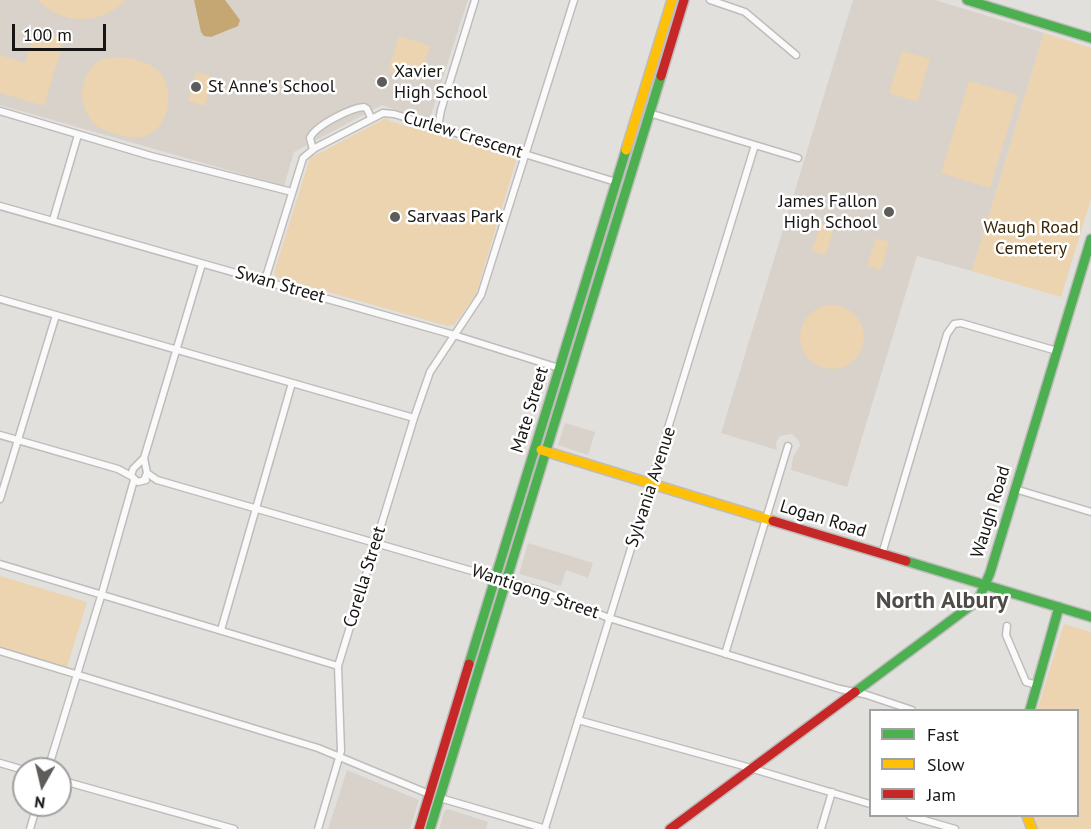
<!DOCTYPE html>
<style>
body{margin:0}
#map{position:relative;width:1091px;height:829px;overflow:hidden;background:#e2e0dd;font-family:"PT Sans",sans-serif}
canvas{display:block}
.legend{position:absolute;left:869px;top:709px;width:210px;height:108px;box-sizing:border-box;background:#fff;border:2px solid #a2a1a1;margin:0;padding:8px 10px;list-style:none;font-size:18px;color:#161513}
.legend li{display:flex;align-items:center;gap:12px;height:30px}
.legend b{width:30px;border:2px solid #a2a1a1}
.north{position:absolute;left:12px;top:757px;width:60px;height:60px;box-sizing:border-box;background:#fff;border:2px solid #a2a1a1;border-radius:50%;rotate:188deg;font-size:16px;font-weight:700;line-height:24px;text-align:center;color:#161513}
.north::after{content:'';display:block;margin:auto;width:21px;height:27px;background:#5d5c5a;clip-path:polygon(50% 0,100% 100%,50% 72%,0 100%)}
.scale{position:absolute;left:12px;top:24px;width:94px;height:27px;box-sizing:border-box;border:3px solid #161513;border-top:0;padding-left:8px;font-size:18px;line-height:21px;white-space:nowrap;color:#161513;-webkit-text-stroke:4px #fff;paint-order:stroke}
</style>
<div id="map">
<canvas width="1091" height="829"></canvas>
<ul class="legend">
<li><b style="height:8px;background:#4caf50"></b>Fast</li>
<li><b style="height:8px;background:#ffc107"></b>Slow</li>
<li><b style="height:8px;background:#c62828"></b>Jam</li>
</ul>
<div class="north">N</div>
<div class="scale">100 m</div>
</div>
<script>
const context = document.querySelector('canvas').getContext('2d');
context.lineJoin = 'round';
function paint(path, color) { context.fillStyle = color; context.fill(path, 'evenodd'); }
function stroke(path, color, width, dash) { context.strokeStyle = color; context.lineWidth = width; context.lineCap = dash ? 'butt' : 'round'; context.setLineDash(dash || []); context.stroke(path); }
function label(font, color, halo, rows, align = 'center') {
  context.font = font + ' "PT Sans",sans-serif'; context.lineWidth = 5; context.setLineDash([]); context.textBaseline = 'middle'; context.strokeStyle = halo; context.fillStyle = color; for (const [text, x, y, turn = 0] of rows) {
    context.save(); context.translate(x, y); context.rotate((+turn || 0) * Math.PI / 180); context.textAlign = isNaN(turn) ? turn : align; if (halo) context.strokeText(text, 0, 0); context.fillText(text, 0, 0); context.restore();
  }
}
const built = new Path2D(`
 M0 0H468L430 118 425 120 382 105 294 152 284 186 0 105Z
 M853 0H935L1044 33 972 271 917 256 847 487 791 470 793 457 800 446 799 441 792 434 784 435 779 437 776 443 777 450 721 433Z
 M565 423 595 432 588 455 558 445Z
 M528 543 593 563 588 578 566 570 561 586 519 574Z
 M347 770 419 800 410 829H328Z
 M448 809 488 822 486 829H439L444 811Z`);
const green = new Path2D(`
 M38 0H126C102 25 63 26 38 0Z
 M35 30 64 39 44 106 0 93V55L25 63Z
 M1044 33 1091 48V199L1061 297 972 271Z
 M399 36 430 46 419 81 388 71Z
 M902 51 930 59 917 102 889 93Z
 M116 57C132 58 152 61 162 75 174 93 169 126 148 135 137 140 123 136 112 133 94 128 84 115 82 97 81 85 88 67 99 61 104 58 111 58 116 57Z
 M196 72 213 77 205 106 188 101Z
 M969 81 1018 95 990 188 941 173Z
 M386 118 390 121 514 157 516 161 476 294 454 325 447 326 276 277 274 272 310 158Z
 M821 223 834 227 826 255 812 251Z
 M876 238 889 242 881 270 867 266Z
 M800 337a32 32 0 1 1 64 0a32 32 0 1 1-64 0Z
 M0 576 87 602 67 667 0 647Z
 M1064 624 1091 632V829H1037L1033 816H1078V710H1037Z`);
const water = new Path2D(`
 M194 0H225L240 20 238 26 211 37 204 36 201 32Z`);
const street = new Path2D(`
 M710 0 745 12 796 55
 M0 111 151 156 292 192
 M649 113 798 158
 M438 127 441 110 475 0
 M313 150 310 138C315 126 350 108 364 107L367 109 371 118
 M0 206 454 335 559 368
 M53 220 78 135
 M265 280 303 158 315 148 383 113 394 114 616 182
 M0 299 414 418
 M0 435 118 469 131 476
 M144 458 133 469 131 476 138 482 146 480
 M147 473 157 480 545 592 609 618 840 689 864 694 912 710
 M144 480 147 473 144 458 202 264
 M1015 489 1091 512
 M0 499 56 315
 M882 554 947 334 954 324 961 323 1057 351
 M0 564 338 666
 M1007 626 1006 635 1026 682 1037 685
 M221 630 292 383
 M0 651 318 748 429 794
 M725 654 788 446
 M578 720 740 765 870 804
 M0 763 24 770
 M48 769 102 593 134 480
 M60 780 234 829
 M440 798 546 829
 M910 816 955 829
 M545 828C615 600 687 373 755 145
 M30 829 37 805
 M318 829 341 751 338 666 414 418 430 372 481 295 574 0
 M821 829 832 792`);
const fast = new Path2D(`
 M967 0 1091 38
 M906 561 1091 617
 M469 664 626 150
 M855 692 973 604 980 596 990 573 1091 239
 M1030 710 1059 607
 M430 829 661 76`);
const slow = new Path2D(`
 M626 150 672 0
 M541 450 773 521
 M1027 816 1032 829`);
const jam = new Path2D(`
 M661 76 684 0
 M773 521 906 561
 M419 829 469 664
 M670 829 855 692`);
const markers = [
 [382,82,6,"#5d5c5a"],
 [196,87,6,"#5d5c5a"],
 [889,212,6,"#5d5c5a"],
 [395,217,6,"#5d5c5a"]
];
const poiNames = [
 ["Xavier",394,72],
 ["High School",394,93],
 ["St Anne's School",208,87],
 ["James Fallon",877,202,"right"],
 ["High School",877,223,"right"],
 ["Sarvaas Park",407,217]
];
const streetNames = [
 ["Curlew Crescent",463,135,17],
 ["Swan Street",280,285,16],
 ["Mate Street",530,410,-73],
 ["Sylvania Avenue",651,487,-72],
 ["Waugh Road",991,512,-73],
 ["Logan Road",823,519,17],
 ["Corella Street",365,577,-73],
 ["Wantigong Street",535,592,19]
];
const parkNames = [
 ["Waugh Road",1031,228],
 ["Cemetery",1031,249]
];
const districtNames = [
 ["North Albury",942,601]
];
paint(built, '#d8d2cb');
paint(green, '#ebd4af');
paint(water, '#c5a773');
stroke(street, '#bebdbb', 9);
stroke(fast, '#bebdbb', 12);
stroke(slow, '#bebdbb', 12);
stroke(jam, '#bebdbb', 12);
stroke(street, '#fbfafa', 6);
stroke(fast, '#4caf50', 9);
stroke(slow, '#ffc107', 9);
stroke(jam, '#c62828', 9);
for (const [x, y, r, color] of markers) { const dot = new Path2D(); dot.arc(x, y, r, 0, 2 * Math.PI); context.fillStyle = color; context.fill(dot); stroke(dot, '#fff', 2); }
label('18px', '#161513', '#fff', poiNames, 'left');
label('18px', '#161513', '#fff', streetNames);
label('18px', '#382605', '#fff', parkNames);
label('bold 24px', '#4f4c48', '#fff', districtNames);
</script>
